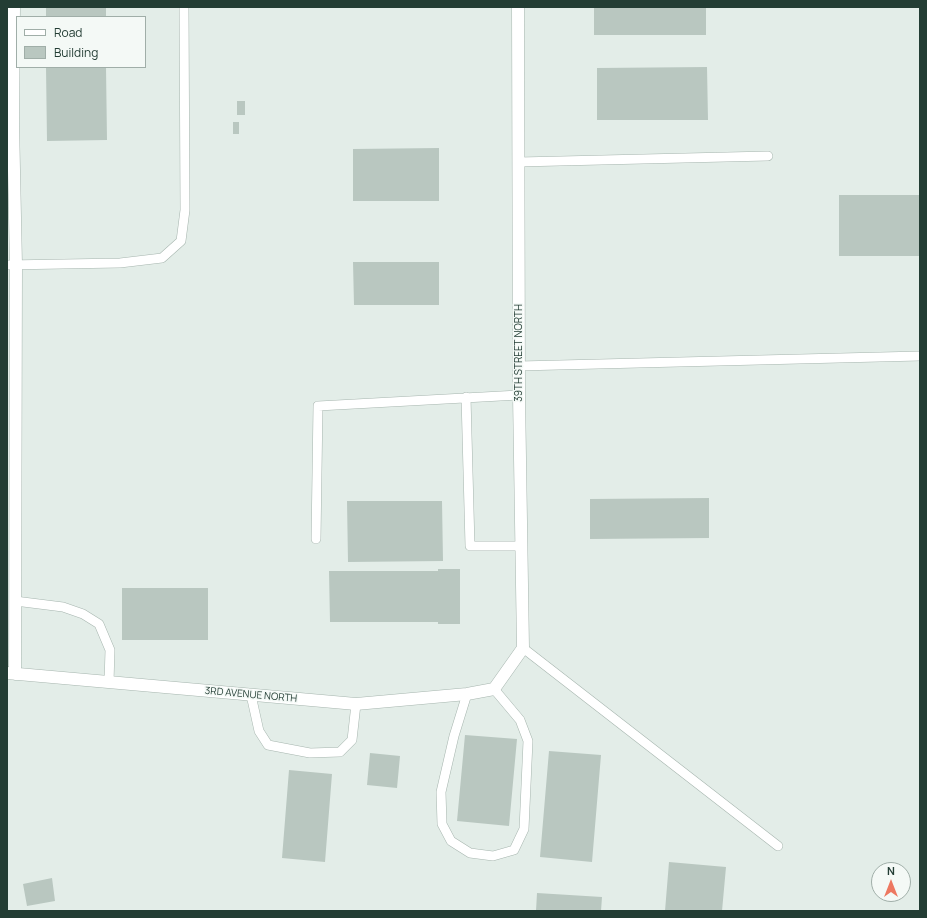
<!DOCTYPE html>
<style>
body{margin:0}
#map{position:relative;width:927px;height:918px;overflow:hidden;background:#e3ede8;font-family:Manrope,sans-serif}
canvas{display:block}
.frame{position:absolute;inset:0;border:8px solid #233d34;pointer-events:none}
.legend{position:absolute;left:16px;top:16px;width:130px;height:52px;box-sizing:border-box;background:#f4f9f6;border:1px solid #a0aea8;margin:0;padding:5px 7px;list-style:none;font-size:12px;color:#233d34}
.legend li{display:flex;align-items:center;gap:8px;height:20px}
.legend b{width:20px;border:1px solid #a0aea8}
.north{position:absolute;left:871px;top:862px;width:40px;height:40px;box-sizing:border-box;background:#f4f9f6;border:1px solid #a0aea8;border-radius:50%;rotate:0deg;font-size:11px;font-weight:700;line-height:16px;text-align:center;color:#233d34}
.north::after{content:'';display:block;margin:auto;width:14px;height:18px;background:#ed7861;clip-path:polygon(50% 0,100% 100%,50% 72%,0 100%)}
</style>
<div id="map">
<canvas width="927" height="918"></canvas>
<div class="frame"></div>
<ul class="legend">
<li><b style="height:5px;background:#fff"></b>Road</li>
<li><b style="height:11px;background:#b9c7c0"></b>Building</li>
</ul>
<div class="north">N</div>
</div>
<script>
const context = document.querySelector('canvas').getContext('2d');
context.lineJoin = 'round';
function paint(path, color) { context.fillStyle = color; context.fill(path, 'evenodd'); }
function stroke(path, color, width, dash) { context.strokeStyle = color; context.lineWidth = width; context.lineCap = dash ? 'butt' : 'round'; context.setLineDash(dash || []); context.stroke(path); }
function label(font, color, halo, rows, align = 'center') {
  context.font = font + ' Manrope,sans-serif'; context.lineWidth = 3; context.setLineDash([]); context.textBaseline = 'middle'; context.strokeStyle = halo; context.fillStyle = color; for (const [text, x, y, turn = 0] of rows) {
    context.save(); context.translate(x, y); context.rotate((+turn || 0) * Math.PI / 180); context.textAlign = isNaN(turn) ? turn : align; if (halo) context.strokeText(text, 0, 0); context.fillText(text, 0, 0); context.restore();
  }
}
const building = new Path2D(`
 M46 7H106V17H46Z
 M594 7H706V35H594Z
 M46 67H106L107 140 47 141Z
 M707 67 708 120H597V68Z
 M237 101H245V115H237Z
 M233 122H239V134H233Z
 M439 148V201H353V149Z
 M839 195H920V256H839Z
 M353 262H439V305H354Z
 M709 498V538L590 539V499Z
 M347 501H442L443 561 348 562Z
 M438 569H460V624H438V622H330L329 571H438Z
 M122 588H208V640H122Z
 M465 735 517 739 509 826 457 821Z
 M549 751 601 755 592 862 540 857Z
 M370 753 400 756 397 788 367 785Z
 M289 770 332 774 325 862 282 858Z
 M669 862 726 867 722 911H665Z
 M52 878 55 901 27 906 23 884Z
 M537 893 602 897 601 911H536Z`);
const lane = new Path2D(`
 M519 162 768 156
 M7 265 120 263 162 258 181 241 185 210 184 7
 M519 366 920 356
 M466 397 470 546H520
 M316 539 318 406 519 395
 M15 601 63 607 83 614 99 624 110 650 109 682
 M523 648 778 846
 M467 694 454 736 441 792 442 824 451 841 470 853 493 856 514 850 524 829 528 741 520 720 494 689
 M251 695 259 731 268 745 310 753 340 752 352 740 356 704`);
const street = new Path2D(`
 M14 7 13 123 16 265 15 674
 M7 673 356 704 467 694 494 689 523 648 519 395 518 7`);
const streetNames = [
 ["39TH STREET NORTH",519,353,-90],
 ["3RD AVENUE NORTH",251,695,5]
];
paint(building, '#b9c7c0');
stroke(lane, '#a6b5ae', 10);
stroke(street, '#a6b5ae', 13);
stroke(lane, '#fff', 9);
stroke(street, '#fff', 12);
label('10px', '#233d34', '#f4f9f6', streetNames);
</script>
